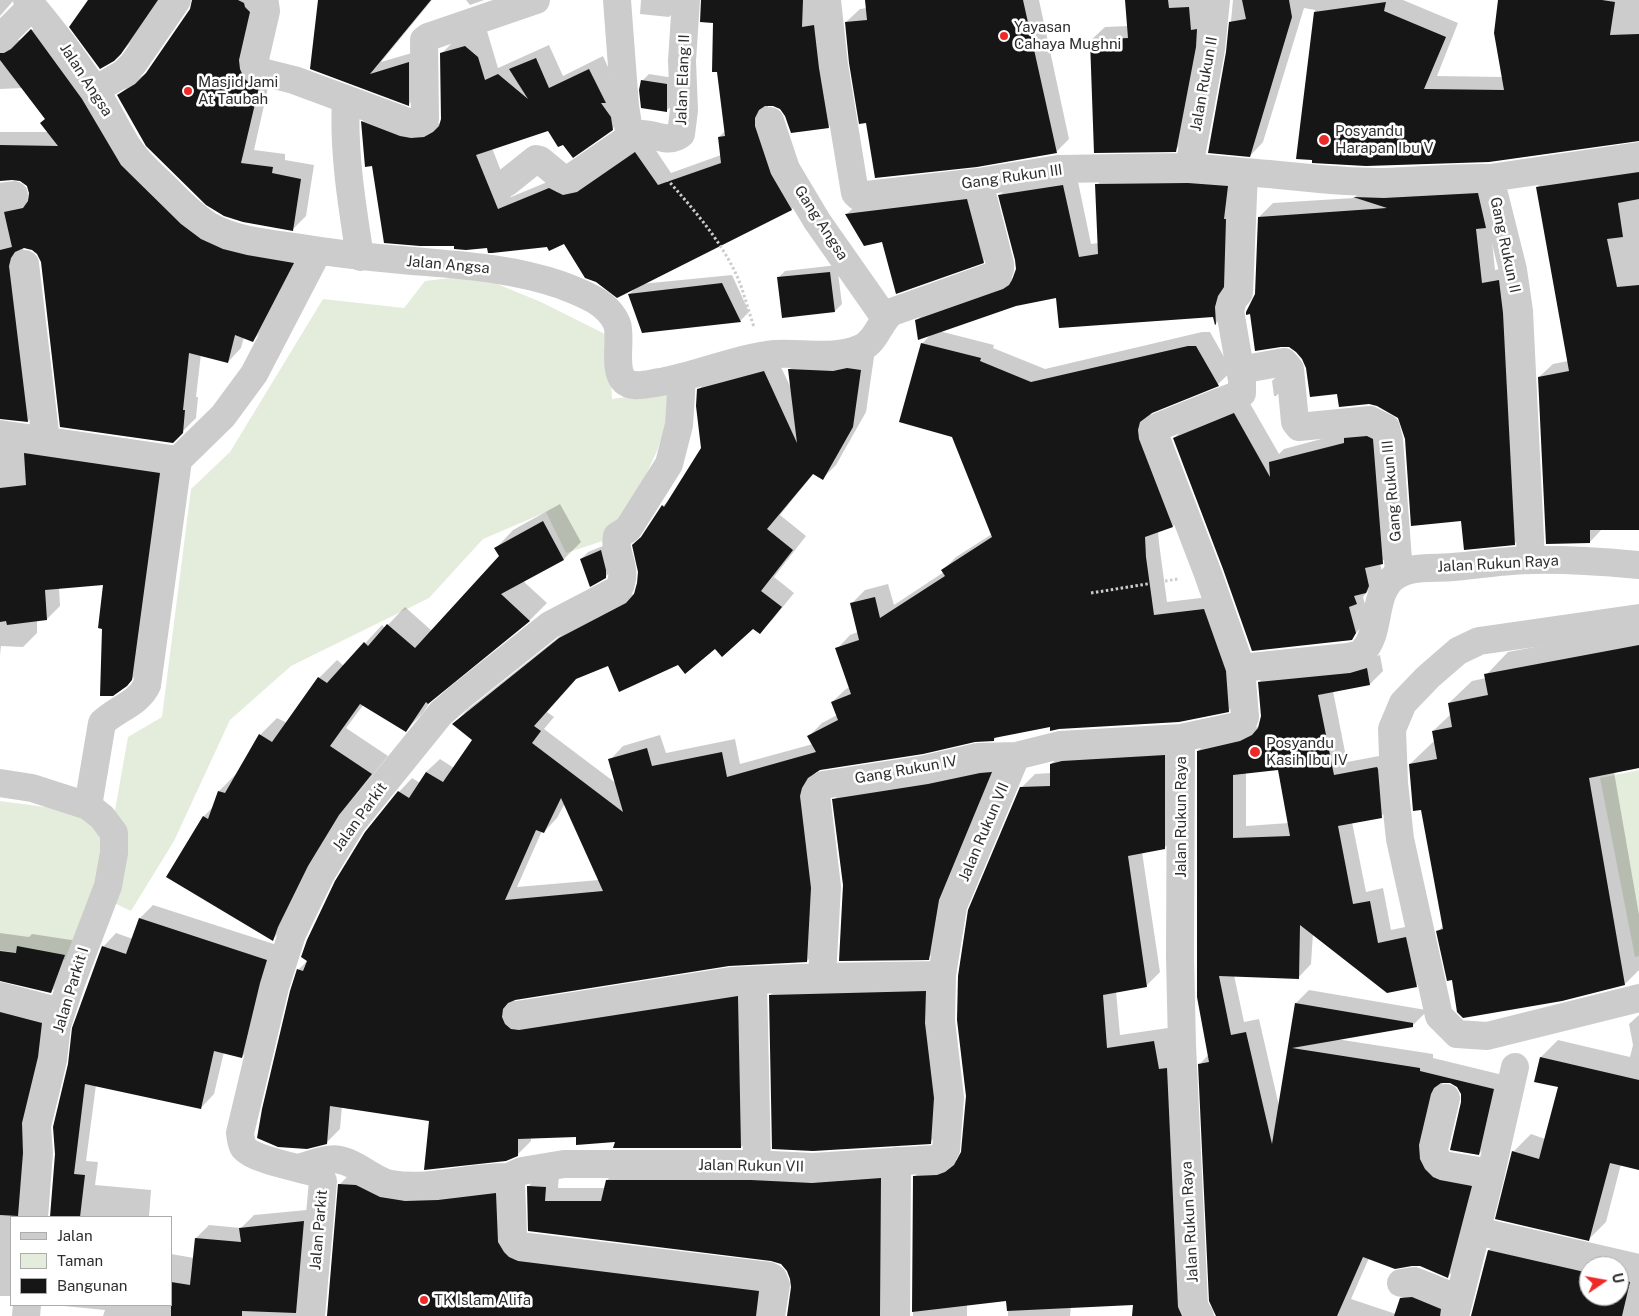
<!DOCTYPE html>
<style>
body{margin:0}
#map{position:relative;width:1639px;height:1316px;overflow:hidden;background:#fff;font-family:"Public Sans",sans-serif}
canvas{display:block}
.legend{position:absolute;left:10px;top:1216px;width:162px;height:90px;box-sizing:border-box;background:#fff;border:1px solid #acacac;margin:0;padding:6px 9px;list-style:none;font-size:15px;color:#2f2f2f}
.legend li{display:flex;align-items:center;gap:10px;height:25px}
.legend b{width:25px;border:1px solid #acacac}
.north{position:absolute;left:1579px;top:1256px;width:50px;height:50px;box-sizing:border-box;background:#fff;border:1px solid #acacac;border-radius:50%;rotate:78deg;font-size:14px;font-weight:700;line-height:20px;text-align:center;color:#2f2f2f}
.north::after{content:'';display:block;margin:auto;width:18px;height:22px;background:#ee2a29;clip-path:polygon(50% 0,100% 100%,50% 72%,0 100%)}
</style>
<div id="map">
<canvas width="1639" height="1316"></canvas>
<ul class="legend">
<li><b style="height:6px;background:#ccc"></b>Jalan</li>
<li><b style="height:14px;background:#e4eddc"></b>Taman</li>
<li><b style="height:14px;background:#161616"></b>Bangunan</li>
</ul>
<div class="north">U</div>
</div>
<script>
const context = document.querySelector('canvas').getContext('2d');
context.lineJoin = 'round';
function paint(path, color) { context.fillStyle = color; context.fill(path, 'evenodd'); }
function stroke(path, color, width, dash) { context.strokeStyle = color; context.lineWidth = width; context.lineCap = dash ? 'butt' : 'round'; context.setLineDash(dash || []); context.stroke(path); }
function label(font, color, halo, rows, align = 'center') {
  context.font = font + ' "Public Sans",sans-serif'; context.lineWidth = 5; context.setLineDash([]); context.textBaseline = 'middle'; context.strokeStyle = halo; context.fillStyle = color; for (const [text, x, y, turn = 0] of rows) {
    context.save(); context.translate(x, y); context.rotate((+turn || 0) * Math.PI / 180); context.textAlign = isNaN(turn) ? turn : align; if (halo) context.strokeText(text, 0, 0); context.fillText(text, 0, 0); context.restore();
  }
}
const green = new Path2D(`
 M475 275 541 302 609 336 612 399 678 390 657 451 618 536 566 553 546 512 483 539 429 598 291 666 230 720 174 841 131 911 114 903 72 961 0 950V801L114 816 128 737 162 717 191 489 230 452 323 299 404 308 425 281Z
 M1639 770V956L1635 957 1600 778Z`);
const shadow = new Path2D(`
 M0 0H14L0 16Z
 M89 0H161L134 39 114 60Z
 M194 0H262L252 46 271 74 254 150 285 154V160L314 165 306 216 292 230 118 96 132 82 147 73 191 9Z
 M320 0H432L381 62 422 50V91L409 104 312 69Z
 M466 0H484L470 5Z
 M641 0H682V4L669 17 640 14Z
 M702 0H815L841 113 828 127 786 115 781 108 773 104 768 105V112L805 196 792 209 641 284 732 275 749 312 740 321 629 294 636 288 564 242 548 246 488 247 455 245 373 165 362 122 376 109 433 125 441 123V54L455 40 487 31 498 68 549 45 563 76 603 56 618 89 626 115 612 129 553 128 492 148 511 197 649 140 671 173 721 155 719 137 725 131 715 22Z
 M867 0H1039L1069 139 1056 152 867 121 846 22 860 9 867 8Z
 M1127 0H1212L1189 137 1175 150 1091 40 1105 27 1128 26Z
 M1233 0H1403L1458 23 1437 76 1503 77 1499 0H1639V140L1313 159 1298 158 1315 10 1304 8 1263 142 1250 156 1228 52Z
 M45 17 95 85 194 211 307 250 266 327 253 340 244 337 241 348 228 362 201 354 196 397H198L196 418 172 442 42 261 38 254 32 249 23 247 41 408 28 421 0 418V191L16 200 30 198 27 184 20 179 0 180V132H49L46 119 23 88 0 89V32L10 40H19L26 36Z
 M649 74 674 78V104L667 110 642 81Z
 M1639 161V529H1602L1590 542 1539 377 1553 364 1568 361 1537 187 1551 174Z
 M1076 172 1091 244 1099 243 1097 185 1109 172 1240 174 1229 310 1216 323 1215 316 1057 296 1016 304 939 331 994 345 993 348 1045 369 1202 332H1210L1232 371 1218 384 1153 411 1151 415 1152 425 1186 512 1173 526 1158 531 1159 543 1167 602 1217 596 1242 697 1228 711 1051 726 997 736 994 740H975L820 769 815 773 814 782 820 947 807 961 728 964 515 998V1003L751 984 754 1134 741 1147 616 1140 577 1135 531 1137V1141L517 1155 431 1119 342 1106 340 1129 326 1143 298 970 308 960 399 792 412 778 420 783 426 772 440 759 454 768 474 740 454 724 467 710 574 625 635 593 638 583 645 534 663 506 673 496 703 448 698 390 712 376 777 359 791 388 789 370 803 356 862 355 874 357 866 412 836 465 823 478 814 473 780 515 806 536 774 577 794 593 773 619 760 632 753 627 715 647 678 663 608 664 578 677 547 712 554 717 544 729 617 784 610 760 623 746 660 735 666 753 735 739 740 764 813 744 809 736 822 723 837 715 832 702 846 689 850 687 837 649 850 635 858 632 851 604 865 590 888 584 894 605 944 572 943 570 956 557 992 534 922 344 932 333 916 321 929 308 1015 277 1017 270 1016 260 1000 195 1013 182ZM565 803 599 880 517 887 542 831 544 832 557 818Z
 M1491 180 1490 222 1495 270 1512 267 1528 530 1514 544 1462 519 1406 438 1399 417 1377 405 1338 393 1307 367 1303 358 1256 294 1259 217 1273 203 1354 198 1368 184Z
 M982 185 997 247 983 262 883 240 847 214 861 200Z
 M837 265 842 304 835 311 778 278 785 271Z
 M1279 374 1283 389 1276 396H1274L1272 381Z
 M1248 400 1279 454 1284 449 1381 423 1396 549 1380 563 1382 572 1379 578 1363 597 1369 618 1351 639 1224 568 1174 438 1188 425Z
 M0 428 173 460 140 671 126 685 104 583 59 588 60 606 47 619 37 620V633L23 647 1 646 0 655Z
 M560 504 581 542 564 559 523 581 547 603 530 620 432 699 423 713 406 730 364 704 346 728 388 756 356 796 325 847 290 922 273 939 168 877 204 816 214 806 219 791 236 774 260 735 277 718 287 723 319 678 337 660 344 666 382 625 385 628 405 607 432 631 500 556 496 548 513 530Z
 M608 544 613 570 605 577 581 559 588 552Z
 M1639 627V767L1614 772 1639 915V970L1625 984 1438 931 1443 926 1422 808 1410 764 1433 742 1435 741 1433 731 1451 714 1449 703 1472 681 1486 678V675L1508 652Z
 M1380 655 1383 671 1370 684 1333 691 1347 762 1390 754 1395 803 1381 816 1352 822 1366 892 1383 888 1391 930 1419 924 1429 973 1416 986 1313 933 1311 964 1298 978 1234 975 1244 1022 1259 1019 1279 1106 1296 1003 1309 990 1426 1010V1012L1412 1026 1336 1039 1433 1054V1058L1507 1076 1492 1140 1479 1154 1462 1102V1094L1458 1086 1450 1082H1443L1432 1132 1435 1150 1484 1172 1462 1263 1448 1276 1420 1265 1369 1258 1351 1299 1396 1314 1401 1299 1414 1285 1461 1316H1217L1200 1064 1209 1054 1198 751 1211 738 1255 728 1259 726 1262 716 1259 682 1273 669 1364 660ZM1279 769 1289 823 1246 826V773Z
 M1178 742V835L1164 848 1142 852 1160 972 1146 986 1116 991 1120 1035 1168 1028 1206 1316H1134L1135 1304 1071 1307 1070 1316H1008V1299L967 1304V1316H913L914 1177 927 1163 951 1162 959 1159 963 1152 1021 788 1035 774 1051 773V764L1064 751Z
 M1005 759 942 945 928 958 844 885 834 800 847 786Z
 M153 905 280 946 255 1043 242 1057 224 1052 214 1094 201 1108 96 1085 86 1161 98 1162 95 1185 151 1190 149 1217H51L56 1154 103 947 116 933 133 939 140 918Z
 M0 933 29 937 32 934 78 941 64 978 51 992 0 980Z
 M936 981 941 1132 930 1142 770 995 781 985Z
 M0 990 54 1010 40 1217H11V1296H0Z
 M1639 1015V1169L1621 1164 1606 1222 1589 1239 1513 1152 1531 1134 1545 1139 1559 1086 1536 1081 1541 1057 1558 1040 1630 1057 1633 1045 1629 1024Z
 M894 1165 901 1316H788L793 1287 788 1271 781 1263 771 1259 530 1230 528 1187 541 1173 559 1174 558 1188H606L607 1180 621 1167Z
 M353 1171 509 1180 517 1238 772 1277 777 1316H328L340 1184Z
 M317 1209 316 1316H103L105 1310 53 1305H171V1254L194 1258 196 1238 209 1225 241 1228 254 1215Z
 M1502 1237 1639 1268V1316H1472L1489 1250ZM1589 1266H1619V1296H1589Z`);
const building = new Path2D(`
 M88 0H158L121 54 114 61 100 69 69 27Z
 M192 0H238L244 3 245 7 250 12 239 60 240 69 244 78 249 83 259 87 241 163 273 167 272 173 301 179 293 231 243 222 224 216 206 205 146 146 117 95 135 84 146 73 190 9Z
 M318 0H431L370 74 409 62V106L310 69Z
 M701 0H803L802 27 814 25 819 68 829 128 791 133 785 116 780 109 773 106H765L759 110 755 118V126L771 174 792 210 617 298 596 282 585 278 564 244 549 251 547 247 492 253H488L487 248 466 250 454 249V246H420L384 243 372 166 365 167 361 121 400 136 411 138 424 137 433 132 439 126 441 119 440 53 465 46 478 57 485 80 498 74 528 99 509 69 536 58 549 88 589 69 606 103H601L611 117 613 130 573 158 563 145 558 147 548 131 476 155 498 209 549 188 563 195 577 192 635 152 658 185 721 163 718 137 725 136 717 72H712L713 23 700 22Z
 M865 0H1023L1057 153 977 167 875 178 866 123 859 124 849 63 845 22 867 20Z
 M1125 0H1168L1169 8 1189 7 1191 30 1197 29 1196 47 1176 152 1094 153 1090 40 1128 38Z
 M1242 0H1289L1292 17 1250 157 1208 153 1226 52 1229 22 1246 19Z
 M1498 0H1602L1615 2 1610 35 1639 34V141L1489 162 1366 166 1312 163V160L1296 159 1314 12 1386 2 1384 11 1446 37 1424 89 1504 90 1494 33Z
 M31 29 82 99 121 165 181 224 201 239 223 249 247 255 294 263 253 342 235 335 228 363 189 353 183 410H185L183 433 173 443 60 427 41 262 37 254 32 250 24 248 15 252 11 258 9 266 28 422 0 419V250L12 247 4 212 23 208 28 201 29 193 27 186 20 181 12 180 0 181V145L58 146 40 123 45 119 0 60V53H4L11 49Z
 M641 80 667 84V112L641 108 639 90Z
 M1639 172V199L1618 203 1623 237 1607 239 1617 287 1639 285V530H1590V543L1546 544 1538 377 1569 371 1536 187Z
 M1188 183 1228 186 1224 219H1226L1224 287 1218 296 1215 307 1216 324 1215 325 1213 317 1059 328 1056 298 1016 306 918 340 915 320 1003 289 1009 285 1012 280 1016 269 1015 260 998 195 1063 185 1079 257 1098 254 1095 184Z
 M1478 193 1486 228 1476 229 1482 283 1499 280 1503 313 1515 545 1464 550 1461 521 1411 526 1405 439 1398 418 1377 406 1369 404 1339 407 1337 394 1310 397 1306 368 1302 359 1296 352 1289 347H1281L1255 351 1250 314 1246 315V312L1255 294 1258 217 1387 208 1353 197 1384 198Z
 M967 199 984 263 896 294 882 242 864 246 845 214Z
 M830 272 835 312 782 318 777 277Z
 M722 283 741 322 642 333 628 294Z
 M921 343 981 358 980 361 1031 382 1188 346H1196L1219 386 1152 413 1140 422 1138 430 1139 439 1173 527 1145 537 1146 557 1154 615 1204 609 1226 671 1229 712 1179 722 1059 729 1050 731V727L994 738V741L975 742 923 754 820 770 808 778 802 788 800 796 811 888 807 962 729 966 515 1000 508 1003 503 1009 502 1017 505 1024 511 1029 519 1030 738 996 741 1148H613L615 1142 576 1145V1137L518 1139V1156L506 1161 424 1170 429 1121 330 1106 327 1144 307 1149 278 1147 257 1138 262 1109 290 991 297 969 303 971 307 961 301 957 307 940 335 881 365 832 398 791 409 798 426 772 443 782 472 740 452 724 559 638 626 603 634 594 637 583 638 572 632 545 641 537 662 505 664 507 701 448 696 406 697 389 764 371 797 443 788 369 833 371 847 368 861 370 853 427 823 480 813 474 767 529 793 550 761 591 782 607 760 634 753 629 722 657 715 649 685 674 678 665 619 692 608 666 576 679 534 726 541 731 532 743 623 812 608 759 647 748 652 766 722 752 727 777 816 752 807 736 838 720 831 702 851 694 835 648 859 640 850 603 875 597 880 618 945 576 941 570 992 537 952 437 899 422ZM561 798 603 891 505 900 536 830 544 833Z
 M1234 413 1270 477 1269 462 1344 443V438L1367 436 1373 439 1383 564 1365 568 1369 586 1366 593 1354 596 1357 604 1349 607 1356 633 1352 640 1252 651 1223 569 1173 438Z
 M24 453 160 473 132 680 127 686 113 696H100L102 629 98 628 103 585 45 590 47 620 7 625 6 621 0 622V488L26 485Z
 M543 521 564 560 501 594 530 621 428 704 426 702 406 732 360 704 330 746 372 774 339 815 308 866 278 927 273 941 166 877 203 816 208 819 218 791 225 793 259 734 272 742 318 677 327 683 364 642 368 646 387 624 415 648 499 556 494 548Z
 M601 550 606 570V578L590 587 580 559Z
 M1639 645V768L1589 778 1625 985 1562 1001 1463 1018 1457 1012 1452 980 1447 981 1436 931 1443 929 1421 810 1413 811 1409 764 1437 759 1432 731 1452 727 1448 703 1488 695 1484 674Z
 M1367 668 1370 685 1318 695 1334 775 1377 767 1378 769 1382 818 1338 826 1353 904 1370 901 1378 943 1406 937 1417 987 1387 993 1300 925 1299 979 1219 976 1231 1035 1246 1032 1272 1144 1295 1003 1413 1023V1027L1292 1048 1420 1068V1071L1494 1089 1479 1155 1450 1150 1461 1102V1094L1457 1087 1450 1083H1441L1434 1088 1431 1094 1419 1145 1420 1159 1425 1169 1433 1177 1440 1180 1472 1186 1448 1278 1420 1266H1412L1395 1269 1363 1257 1337 1316H1216L1209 1301 1198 1064 1209 1062 1197 997V751L1240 741 1252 735 1258 728 1261 716 1258 682 1350 673ZM1278 770 1290 836 1233 838V775Z
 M1165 755V849L1128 856 1147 987 1103 995 1107 1048 1154 1041 1159 1069 1167 1068 1178 1307 1182 1316H1132L1133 1305 1007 1311 1006 1301 912 1312 913 1176 937 1175 945 1172 954 1165 961 1152 966 1096 957 1020 958 976 968 910 1020 787 1050 786V764L1062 761Z
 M992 772 939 900 929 960 839 961 843 885 832 799 928 784 980 773Z
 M139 918 267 960 260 983 242 1058 214 1051 201 1109 85 1084 74 1174 85 1175 80 1217H50L55 1154 53 1127 68 1064 72 1028 102 946 126 954Z
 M17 946 65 955 51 993 0 981V951L16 953Z
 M926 991 925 1023 934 1098 931 1144 813 1151 772 1149 769 995Z
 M0 1012 42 1023 38 1057 22 1123 23 1153 18 1216 0 1215Z
 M1540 1057 1639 1080V1170L1610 1163 1589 1241 1495 1219 1512 1151 1539 1159 1558 1087 1534 1082Z
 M881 1178 880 1316H787L791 1287 790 1279 787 1271 781 1264 771 1261 528 1231 527 1186H528L546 1187 545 1201H601L606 1180H751L812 1183Z
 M338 1184 356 1185 380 1197 405 1201 438 1200 496 1193 498 1242 504 1252 509 1257 518 1261 759 1291 756 1316H327Z
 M304 1221 296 1313 242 1311V1316H171V1282L190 1285 195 1238 241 1242 239 1228Z
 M1488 1250 1589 1273V1296H1619V1279L1630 1282 1622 1316H1471Z
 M1412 1297 1441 1309 1440 1316H1394L1400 1298Z`);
const path = new Path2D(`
 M657 168C687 202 718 235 737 276 744 292 748 310 754 327
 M1091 593 1178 579`);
const minor = new Path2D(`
 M27 0C52 28 74 59 95 90 108 109 117 131 130 150 140 165 155 177 167 189 180 202 192 215 208 225 233 240 266 243 295 247 331 253 366 257 402 260 456 265 509 267 561 285 582 293 608 302 617 324 623 340 608 382 634 385 643 386 652 383 661 382 699 375 736 358 775 354 802 352 835 360 861 348 877 341 879 322 892 312L998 274 1000 269V264L979 182
 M259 0 265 4 266 11 254 63 258 71 294 80 405 121C412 122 420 125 425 119L424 40 428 37 536 0
 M617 0 625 106 630 137
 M827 0 834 65 855 193 858 196 979 182 1058 169 1189 167 1244 172 1239 293 1233 300 1230 311 1242 380V393L1160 426 1154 430V433L1208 574 1241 668
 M0 38 32 6
 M95 90 124 73 133 64 177 0
 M346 99C343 152 352 205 360 257
 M770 121 786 169 817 221 885 318
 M1189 167 1211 49 1216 0
 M1244 172C1291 175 1336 183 1383 182 1419 181 1454 177 1490 178L1513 270 1519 311 1531 560
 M1490 178 1639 156
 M506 183 536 159 540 160 563 179H569L630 137C634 136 638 134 642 134 656 134 669 144 681 134L684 110 682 61 686 0
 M0 197 14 195
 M25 264 46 441
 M1240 370 1284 362 1290 369 1295 422 1299 427 1370 420 1386 428 1389 440 1399 573
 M0 434 178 460 223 416 254 374 318 251
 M1639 618 1479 641 1458 651 1428 677 1403 703 1392 729 1394 783 1400 839 1439 1016 1457 1034 1487 1036 1639 998
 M1181 738 1180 957 1182 1045 1194 1306 1200 1316
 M0 783 32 788 88 806 102 817 114 833V853L108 886 71 983 57 1025 53 1060 37 1126 39 1153 34 1217
 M88 806 102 723C116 709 138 704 147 685L178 460
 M822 977 827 887 816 795 819 789 823 785 926 769 978 757 1016 756 1060 745 1181 738 1237 726 1243 722 1245 717 1241 668 1348 657C1353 656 1359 655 1362 652 1380 636 1373 601 1389 582 1404 564 1432 569 1453 567 1480 565 1506 560 1533 560 1568 559 1604 562 1639 565
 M753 981 757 1164
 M0 996 61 1012
 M517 1015 731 981 822 977 942 975
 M1446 1098 1434 1149C1435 1157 1437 1160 1443 1165L1491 1173 1455 1316
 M299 1168C331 1158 337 1153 367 1173 374 1177 382 1183 391 1184 432 1191 472 1175 513 1177
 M1491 1173 1515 1067
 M1477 1231 1639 1268
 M1401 1283 1414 1281 1459 1299
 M26 1316 27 1305
 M311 1316 323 1181 320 1176 316 1173C300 1168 254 1160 244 1148 241 1144 241 1139 240 1133L275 987 292 934 321 874 352 823 441 713 462 695 550 625 619 589C629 566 613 555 617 536L628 529 669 464 679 425 682 378
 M771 1316 776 1285 773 1278 769 1276 520 1246 515 1241 513 1236 511 1182 513 1175 522 1171 564 1164H751L813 1167 936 1159 942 1155 946 1150 950 1098 941 1021 942 975 953 906 1016 756
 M896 1316 897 1161`);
const markers = [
 [1004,36,5,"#ee2a29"],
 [188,91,5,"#ee2a29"],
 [1324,140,6,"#ee2a29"],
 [1255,752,6,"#ee2a29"],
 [424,1300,5,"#ee2a29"]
];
const poiNames = [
 ["Yayasan",1014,27],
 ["Cahaya Mughni",1014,44],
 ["Masjid Jami",198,82],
 ["At Taubah",198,99],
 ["Posyandu",1335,131],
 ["Harapan Ibu V",1335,148],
 ["Posyandu",1266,743],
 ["Kasih Ibu IV",1266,760],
 ["TK Islam Alifa",434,1300]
];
const streetNames = [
 ["Jalan Angsa",86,80,57],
 ["Jalan Elang II",683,80,-88],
 ["Jalan Rukun II",1204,84,-80],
 ["Gang Rukun III",1012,177,-8],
 ["Gang Angsa",821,223,57],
 ["Gang Rukun II",1505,245,78],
 ["Jalan Angsa",448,265,5],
 ["Gang Rukun III",1392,491,-95],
 ["Jalan Rukun Raya",1498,564,-3],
 ["Gang Rukun IV",906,770,-10],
 ["Jalan Parkit",360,817,-54],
 ["Jalan Rukun Raya",1181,817,-90],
 ["Jalan Rukun VII",984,832,-67],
 ["Jalan Parkit I",71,990,-73],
 ["Jalan Rukun VII",751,1166,1],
 ["Jalan Rukun Raya",1190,1222,-93],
 ["Jalan Parkit",319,1230,-85]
];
paint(green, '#e4eddc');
paint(shadow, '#0003');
paint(building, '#161616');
stroke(path, '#ccc', 3, [2.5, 2.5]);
stroke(minor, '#ccc', 28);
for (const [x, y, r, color] of markers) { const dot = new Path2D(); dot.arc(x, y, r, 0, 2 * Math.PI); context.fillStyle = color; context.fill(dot); stroke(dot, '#fff', 2); }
label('15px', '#2f2f2f', '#fff', poiNames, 'left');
label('15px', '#2f2f2f', '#fff', streetNames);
</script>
